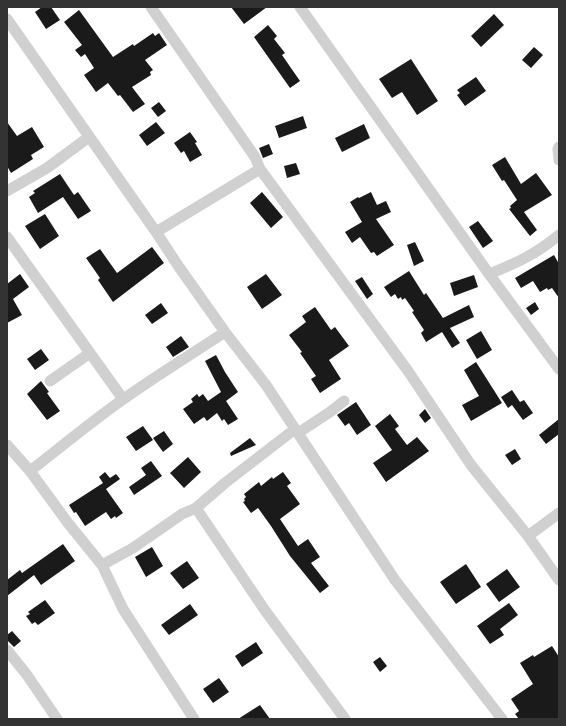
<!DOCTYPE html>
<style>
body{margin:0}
#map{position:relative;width:566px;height:726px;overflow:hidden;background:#fff;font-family:Ubuntu,sans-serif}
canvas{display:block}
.frame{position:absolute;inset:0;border:8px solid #333;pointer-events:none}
</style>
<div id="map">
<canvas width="566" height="726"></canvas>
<div class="frame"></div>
</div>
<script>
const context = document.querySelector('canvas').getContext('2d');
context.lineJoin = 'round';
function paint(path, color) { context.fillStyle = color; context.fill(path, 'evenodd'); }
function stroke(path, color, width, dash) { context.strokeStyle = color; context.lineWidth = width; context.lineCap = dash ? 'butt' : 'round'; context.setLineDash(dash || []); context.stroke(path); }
const building = new Path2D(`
 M42 7H51L60 20 46 29 35 12Z
 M231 7H267L244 24Z
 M79 10 113 57 133 44 134 46 153 33 155 36 159 33 167 45 145 60 153 70 150 72 151 75 132 87 145 104 133 112 120 95 118 96 108 83 96 92 84 75 94 68 85 54 81 57 75 50 82 45 64 22Z
 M494 14 504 25 481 47 471 36Z
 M268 25 277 36 274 39 285 53 282 55 300 81 290 88 254 37Z
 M534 47 543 55 531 68 522 60Z
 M411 59 438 101 417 115 402 92 392 98 379 79Z
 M476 77 486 91 465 106 457 95 460 93 457 90Z
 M159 102 166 111 158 117 151 108Z
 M303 116 307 128 279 138 275 126Z
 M7 122 17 136 32 127 44 147 31 155 33 159 11 173 7 166Z
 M156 122 165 133 147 146 139 135Z
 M364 124 370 138 342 152 335 138Z
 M190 132 197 142 195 143 202 155 190 162 184 151 181 153 174 143Z
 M269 144 273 154 263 158 259 148Z
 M505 157 521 184 536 173 552 195 524 212 537 230 530 236 509 209 511 208 510 206 517 200 504 180 502 181 492 165Z
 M296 163 300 174 287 178 284 166Z
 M60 174 74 195 78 192 91 211 78 219 63 197 38 213 29 197 35 193 33 191Z
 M262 192 283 217 271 228 250 203Z
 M371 192 377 205 386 201 391 212 376 219 394 245 377 256 374 252 371 253 360 237 352 243 345 232 362 222 350 202 358 197 359 198Z
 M45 214 59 236 40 249 25 226Z
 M478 221 493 241 483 248 469 227Z
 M415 242 424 261 414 266 407 245Z
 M152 247 164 263 113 302 98 280 100 278 86 258 100 249 117 273Z
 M554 255 559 264V298L552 288 548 290 547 288 540 292 533 281 521 288 515 278Z
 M409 271 424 295 426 293 443 318 469 305 474 317 450 328 460 343 452 348 442 332 426 342 421 333 424 330 412 312 414 311 405 298 402 300 401 297 398 299 395 294 391 297 384 287Z
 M20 274 29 287 13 299 22 315 7 323V284Z
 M266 274 282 295 262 309 247 287Z
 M474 275 478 287 454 296 450 283Z
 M362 277 373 294 367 299 355 281Z
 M535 302 539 309 531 315 526 308Z
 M161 303 168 313 152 324 145 315Z
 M315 307 331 330 335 327 349 346 329 360 341 379 320 393 311 379 316 376 300 353 302 352 289 335 306 322 302 316Z
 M481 331 492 350 477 359 466 340Z
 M181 336 189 347 173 357 166 347Z
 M41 349 49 360 35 370 27 359Z
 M216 355 225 372 238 392 226 401 238 419 228 425 224 419 222 421 217 413 207 421 204 417 194 424 183 409 193 402 191 399 197 394 199 397 203 394 208 401 221 392 205 361Z
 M476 362 502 403 471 421 462 405 479 396 464 370Z
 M41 381 49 392 47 393 60 411 47 420 27 394Z
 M512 390 520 402 524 400 533 413 523 420 512 405 508 408 501 397Z
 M356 402 371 425 357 435 349 423 345 426 337 415Z
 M425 409 431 418 425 423 419 415Z
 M390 414 399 426 395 429 407 445 417 437 429 451 386 482 373 463 392 450 375 426Z
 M559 419V434L546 444 539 435Z
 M143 426 153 440 136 451 126 437Z
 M164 431 173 444 163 452 153 438Z
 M250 438 256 445 231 456 230 453Z
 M515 449 521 459 512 465 505 455Z
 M188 457 201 472 184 488 170 473Z
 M151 461 162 476 134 495 129 487 146 475 141 468Z
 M105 472 110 478 116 474 120 479 106 489 123 513 116 518 115 516 111 519 106 512 85 526 76 512 74 513 69 505 103 483 99 477Z
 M283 472 291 483 287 486 300 504 280 519 298 546 308 539 320 557 311 563 329 586 320 593 290 556 271 526 258 508 251 513 243 502 245 501 244 499 246 497 244 494 259 482 261 486 272 477 273 479Z
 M63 544 75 561 41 585 34 575 7 596V580L20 570 22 573Z
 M152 547 163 566 146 577 135 557Z
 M187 561 199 578 183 589 170 573Z
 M466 564 481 587 456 604 440 582Z
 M507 569 520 587 499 602 486 584Z
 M45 600 55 613 38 625 35 622 32 624 26 616 30 614 28 612Z
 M509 603 518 615 500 629 504 635 490 644 477 626Z
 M190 604 198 615 169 635 161 625Z
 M12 631 21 641 14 647 7 640V635Z
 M256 642 263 653 242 667 235 656Z
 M552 646 559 657V719H519L515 714 519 711 511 699 533 684 520 663 533 655 534 657Z
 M380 657 387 666 380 672 373 662Z
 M219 678 229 692 213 703 203 689Z
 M260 705 270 719H238Z`);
const street = new Path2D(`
 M151 7 255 157 260 169 408 371 471 465 528 536 559 580
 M300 7 489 274C517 263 536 254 559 235
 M7 19 156 232 260 169
 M559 147 558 149 559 160
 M7 191 47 168 89 137
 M156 232 179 267 225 332 266 385 395 580 502 719
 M7 237 123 399
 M489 274 559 369
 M50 381 90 353
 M298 433 330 412 344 401
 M7 445 30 471 68 523 102 565 123 609 194 719
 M30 471C61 447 92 421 125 398 157 375 192 354 225 332
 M196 508 264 609 345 719
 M528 536 559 513
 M102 565 133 548 182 514 196 508 225 483 295 429
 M7 650 27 675 57 719`);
paint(building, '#1a1a1a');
stroke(street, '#d0d0d0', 11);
</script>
